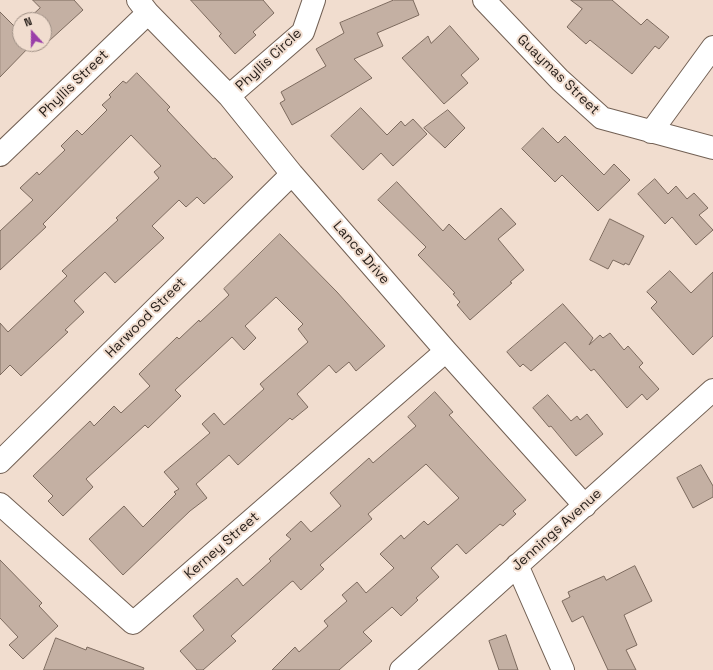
<!DOCTYPE html>
<style>
body{margin:0}
#map{position:relative;width:713px;height:670px;overflow:hidden;background:#f1ddcf;font-family:"Space Grotesk",sans-serif}
canvas{display:block}
.north{position:absolute;left:12px;top:12px;width:40px;height:40px;box-sizing:border-box;background:#f1ddcf;border:1px solid #a09186;border-radius:50%;rotate:339deg;font-size:11px;font-weight:700;line-height:16px;text-align:center;color:#261e19}
.north::after{content:'';display:block;margin:auto;width:14px;height:18px;background:#9a3ea9;clip-path:polygon(50% 0,100% 100%,50% 72%,0 100%)}
</style>
<div id="map">
<canvas width="713" height="670"></canvas>
<div class="north">N</div>
</div>
<script>
const context = document.querySelector('canvas').getContext('2d');
context.lineJoin = 'round';
function paint(path, color) { context.fillStyle = color; context.fill(path, 'evenodd'); }
function stroke(path, color, width, dash) { context.strokeStyle = color; context.lineWidth = width; context.lineCap = dash ? 'butt' : 'round'; context.setLineDash(dash || []); context.stroke(path); }
function label(font, color, halo, rows, align = 'center') {
  context.font = font + ' "Space Grotesk",sans-serif'; context.lineWidth = 4; context.setLineDash([]); context.textBaseline = 'middle'; context.strokeStyle = halo; context.fillStyle = color; for (const [text, x, y, turn = 0] of rows) {
    context.save(); context.translate(x, y); context.rotate((+turn || 0) * Math.PI / 180); context.textAlign = isNaN(turn) ? turn : align; if (halo) context.strokeText(text, 0, 0); context.fillText(text, 0, 0); context.restore();
  }
}
const building = new Path2D(`
 M33 0H74L83 10 49 41 44 36V20H27L40 8Z
 M191 0H263L274 13 253 32 256 35 235 54 219 36 221 34Z
 M394 0H413L419 15 377 33 383 46 354 59 372 78 292 125 280 103 285 100 281 92 326 66 316 49 344 33 340 23Z
 M571 0H612L641 25 647 19 669 37 659 49 655 46 632 74 590 40 586 44 567 27 582 9Z
 M0 12 17 29 20 26V44H32L0 77Z
 M450 26 479 59 461 75 468 83 444 104 402 58 428 36 431 43Z
 M137 73 170 107 167 110 213 159 215 158 233 177 204 204 197 197 186 207 179 200 152 226 164 238 115 283 105 272 74 301 84 312 65 330 68 332 21 376 10 365 0 375V323L8 332 67 276 62 271 118 220 116 218 159 178 154 172 161 166 131 135 43 224 46 227 0 270V231L33 200 20 188 37 172 39 175 65 150 61 146 77 130 82 135 107 110 102 105 111 97 109 95 123 81 126 83Z
 M361 108 387 135 401 121 405 126 413 119 427 134 393 166 381 153 363 170 331 136Z
 M448 110 465 128 445 148 424 128Z
 M543 128 558 143 565 136 604 175 614 164 630 180 598 211 562 175 555 182 522 149Z
 M655 179 668 194 676 186 687 199 694 193 708 208 699 215 713 230 696 245 672 217 665 224 638 194Z
 M397 182 443 231 449 224 465 240 501 208 516 224 498 239 524 270 510 282 512 283 470 320 457 305 460 302 453 294 455 293 418 255 426 247 378 200Z
 M610 219 644 236 629 265 625 263 624 265 613 260 608 269 590 260Z
 M280 234 337 292 385 346 356 371 349 362 336 373 329 365 297 394 308 407 292 420 290 418 238 465 229 455 196 484 207 498 190 511 123 575 89 539 124 506 143 527 176 494 174 492 179 489 164 472 210 433 202 424 214 413 224 425 264 389 260 384 308 342 298 329 303 324 276 297 245 326 256 338 244 350 232 337 175 390 181 396 148 428 145 425 86 479 93 487 63 516 48 501 53 496 33 476 90 421 94 426 114 406 121 413 150 386 139 374 177 337 179 339 199 320 200 322 229 295 224 289Z
 M670 271 691 293 713 272V336L693 355 651 308 657 302 647 292Z
 M563 304 593 338 589 345 600 335 603 338 610 333 624 350 628 346 643 363 639 367 659 389 647 400 642 394 627 408 594 369 591 371 565 342 531 371 523 364 520 367 507 352Z
 M435 392 453 412 449 415 526 500 513 511 516 514 503 526 500 524 466 554 457 544 431 568 439 577 416 598 418 600 401 616 392 607 363 632 372 641 339 670H272L295 647 299 652 328 626 324 621 347 601 342 595 357 582 366 593 394 568 380 554 401 535 404 539 424 521 428 525 459 498 426 464 368 514 372 519 320 565 324 569 301 590 293 581 291 582 231 636 236 641 203 670H197L180 651 204 630 193 616 237 578 243 586 271 561 269 559 291 539 286 535 301 521 311 532 341 506 330 493 369 458 373 463 416 426 408 417Z
 M548 395 571 421 577 416 580 420 587 414 603 434 576 456 551 426 549 427 533 408Z
 M701 465 713 486V497L693 508 677 478Z
 M0 560 42 603 39 606 58 626 23 659 9 645 18 637 0 618Z
 M635 566 652 601 624 615 637 645 626 650 636 670H608L583 616 572 622 562 601 570 597 568 592 604 576 606 580Z
 M506 635 518 670H499L489 641Z
 M56 638 86 650 87 647 144 668 143 670H44Z`);
const minor = new Path2D(`
 M138 0 148 13 229 96 292 174 446 351 585 506
 M484 0 560 80 602 118 713 148
 M229 96 303 32 314 0
 M651 132 713 47
 M0 155 148 13
 M0 462 292 174
 M0 504 133 623 446 351
 M517 565 563 670
 M401 670 713 390`);
const streetNames = [
 ["Phyllis Circle",269,60,-43],
 ["Guaymas Street",558,75,44],
 ["Phyllis Street",74,84,-44],
 ["Lance Drive",361,253,49],
 ["Harwood Street",146,318,-45],
 ["Jennings Avenue",557,530,-42],
 ["Kerney Street",222,546,-41]
];
paint(building, '#c4b0a3');
stroke(building, '#7c6a5e', 1);
stroke(minor, '#726054', 24);
stroke(minor, '#fff', 22);
label('14px', '#261e19', '#f1ddcf', streetNames);
</script>
